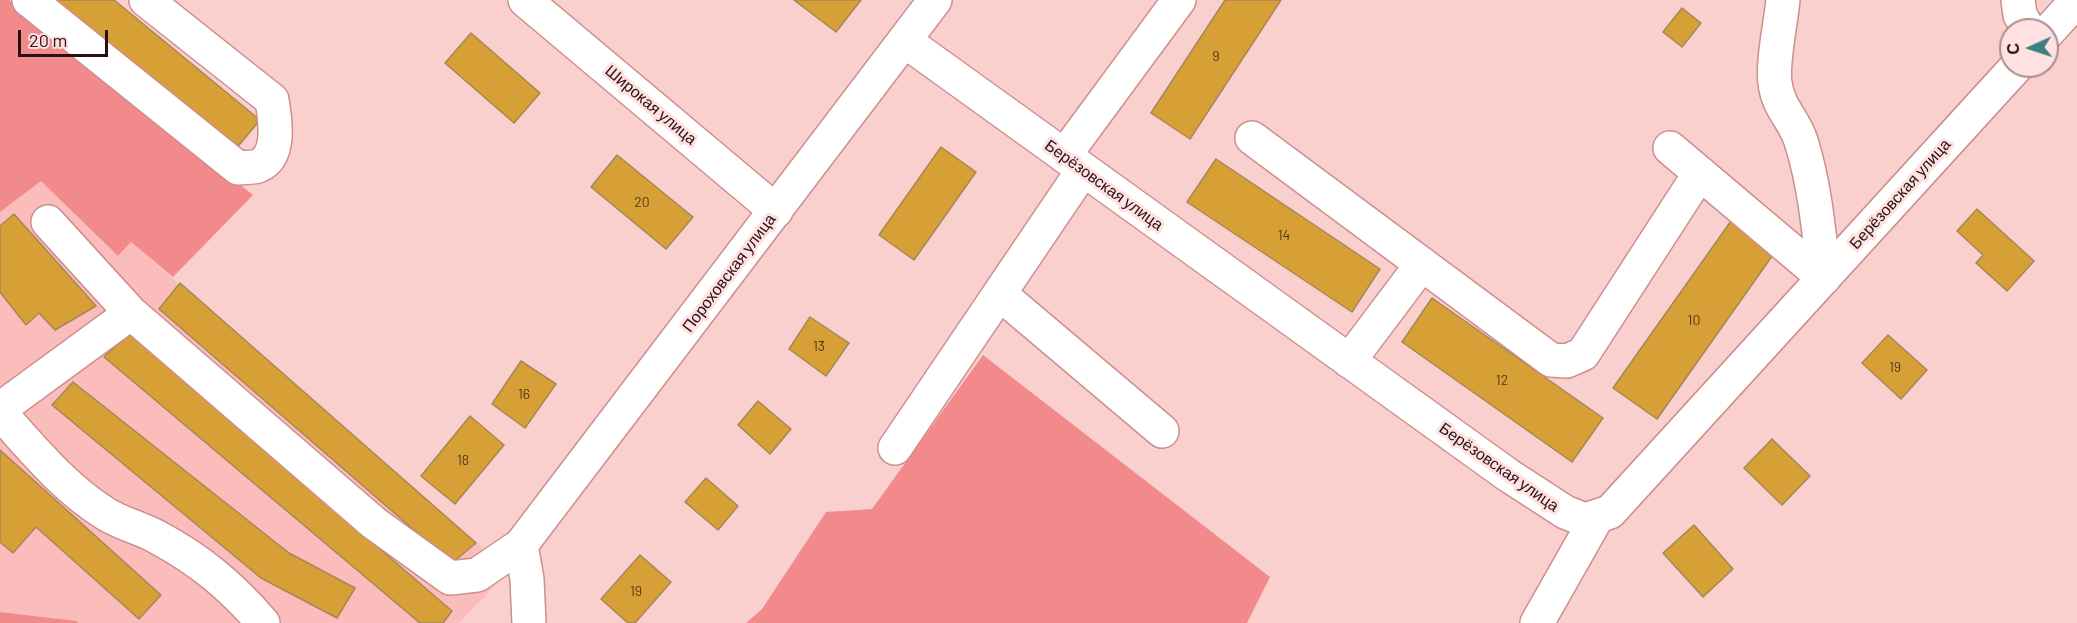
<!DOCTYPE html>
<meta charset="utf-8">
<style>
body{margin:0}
#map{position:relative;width:2077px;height:623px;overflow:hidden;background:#fad0cf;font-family:Barlow,sans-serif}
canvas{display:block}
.north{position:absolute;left:1999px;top:18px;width:60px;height:60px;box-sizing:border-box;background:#fee1e0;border:2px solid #a88e8d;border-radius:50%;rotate:267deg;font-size:16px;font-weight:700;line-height:24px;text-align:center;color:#281111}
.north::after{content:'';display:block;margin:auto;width:21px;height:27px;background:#388184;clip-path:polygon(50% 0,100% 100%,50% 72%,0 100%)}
.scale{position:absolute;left:18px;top:30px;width:90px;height:27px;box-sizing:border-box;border:3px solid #281111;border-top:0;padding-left:8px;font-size:18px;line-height:21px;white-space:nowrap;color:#281111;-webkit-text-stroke:4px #fee1e0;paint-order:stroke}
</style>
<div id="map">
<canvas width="2077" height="623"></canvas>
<div class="north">С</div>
<div class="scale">20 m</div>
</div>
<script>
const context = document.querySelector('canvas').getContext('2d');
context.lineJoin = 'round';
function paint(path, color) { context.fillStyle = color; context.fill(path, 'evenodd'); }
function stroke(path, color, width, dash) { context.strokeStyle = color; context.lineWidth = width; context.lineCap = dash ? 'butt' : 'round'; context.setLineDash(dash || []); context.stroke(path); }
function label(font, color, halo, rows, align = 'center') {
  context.font = font + ' Barlow,sans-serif'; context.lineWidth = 6; context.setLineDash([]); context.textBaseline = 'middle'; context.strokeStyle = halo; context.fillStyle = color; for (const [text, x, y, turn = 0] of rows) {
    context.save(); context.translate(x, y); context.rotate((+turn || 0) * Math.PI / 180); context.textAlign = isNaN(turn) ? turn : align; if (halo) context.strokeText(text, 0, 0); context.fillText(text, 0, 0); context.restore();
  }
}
const built = new Path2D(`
 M41 180 118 256 131 242 509 570 459 623H78L77 621 0 612V212Z`);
const green = new Path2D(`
 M0 0H9L253 195 173 277 131 242 118 256 41 181 0 212Z
 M983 355 1270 577 1247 623H746L762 609 826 512 872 509Z
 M0 612 77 621 78 623H0Z`);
const building = new Path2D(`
 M53 0H114L260 120 235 150Z
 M794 0H861L836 32Z
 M1225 0H1281L1190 139 1151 113Z
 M1682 8 1701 23 1682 47 1663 32Z
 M471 33 540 93 514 123 445 63Z
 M941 147 976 172 914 260 879 235Z
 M617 155 693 217 666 249 591 187Z
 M1216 159 1380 269 1352 312 1187 202Z
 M1977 209 2034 261 2007 291 1976 263 1983 255 1957 231Z
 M14 214 96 306 55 330 39 313 26 325 0 292V226Z
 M1731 221 1775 252 1657 419 1613 388Z
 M180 283 476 543 452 563 159 309Z
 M1432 298 1603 418 1572 462 1402 342Z
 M810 317 849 343 826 376 789 349Z
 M129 333 452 611 443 623H420L104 357Z
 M1888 335 1927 370 1901 399 1862 363Z
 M521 361 556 384 525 428 492 404Z
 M73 382 289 553 355 588 337 618 261 578 52 405Z
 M758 401 791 429 770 454 738 425Z
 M470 416 504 445 455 504 421 476Z
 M1772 439 1810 476 1782 505 1744 468Z
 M0 450 161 595 139 619 36 527 13 553 0 542Z
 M706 478 738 506 718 530 685 502Z
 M1694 525 1733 569 1703 597 1663 553Z
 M640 555 671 582 635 623H628L601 599Z`);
const minor = new Path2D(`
 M29 0 238 168C244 167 252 168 258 166 282 156 275 119 272 100L146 0
 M525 0 776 211
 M1783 0C1781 22 1772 62 1775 83 1778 108 1794 119 1801 141 1815 185 1819 232 1824 278
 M2018 0 2020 15 2029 30
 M2047 33 2077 0
 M905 41 1508 475 1565 512 1585 520 1610 512 2017 66
 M1252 138 1551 360 1567 361 1583 354 1700 173
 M1670 148 1824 278
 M1064 156 1179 0
 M48 222 131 313 374 523 450 578 477 575 521 545 935 0
 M1000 294 1162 431
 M1349 361 1422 264
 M0 409 131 313
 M0 413C33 449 64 488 106 514 122 524 141 528 157 537 200 560 231 586 263 623
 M895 448 1083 170
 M521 545 527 579 529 623
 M1537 623 1596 519`);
const numberNames = [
 ["9",1216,56],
 ["20",642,202],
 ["14",1284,235],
 ["10",1694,320],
 ["13",819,346],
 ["19",1895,367],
 ["12",1502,380],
 ["16",524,394],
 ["18",463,460],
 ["19",636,591]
];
const streetNames = [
 ["Широкая улица",651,105,40],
 ["Берёзовская улица",1104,185,36],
 ["Берёзовская улица",1900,194,-48],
 ["Пороховская улица",729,273,-53],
 ["Берёзовская улица",1499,467,35]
];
paint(built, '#fabdbc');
paint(green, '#f28a8c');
paint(building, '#d7a037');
stroke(building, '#a68753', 1.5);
stroke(minor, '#ce8e8d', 36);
stroke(minor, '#fff', 33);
label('14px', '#54351a', null, numberNames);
label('16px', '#281111', '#fee1e0', streetNames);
</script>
